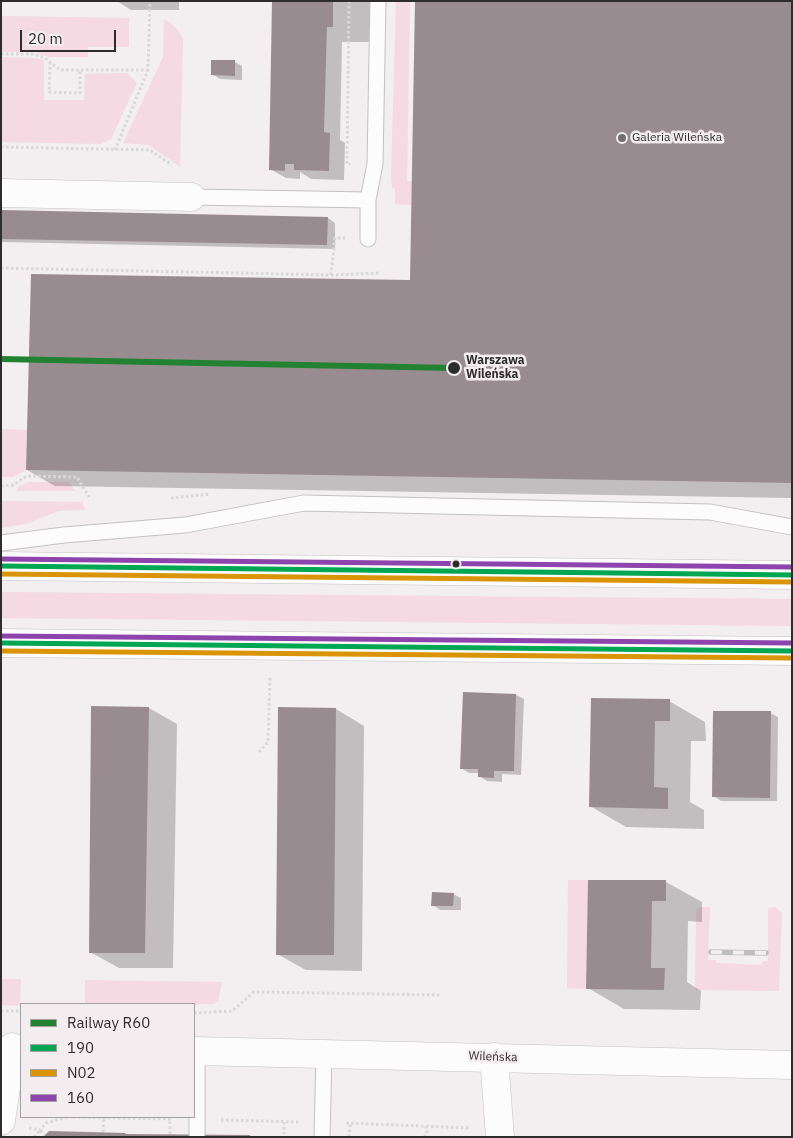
<!DOCTYPE html>
<meta charset="utf-8">
<style>
body{margin:0}
#map{position:relative;width:793px;height:1138px;overflow:hidden;background:#f3eef0;font-family:"IBM Plex Sans",sans-serif}
canvas{display:block}
.frame{position:absolute;inset:0;border:2px solid #2f2c2d;pointer-events:none}
.legend{position:absolute;left:20px;top:1003px;width:175px;height:115px;box-sizing:border-box;background:#f4edf0;border:1px solid #a5a0a2;margin:0;padding:6px 9px;list-style:none;font-size:15px;color:#2f2c2d}
.legend li{display:flex;align-items:center;gap:10px;height:25px}
.legend b{width:25px;border:1px solid #a5a0a2}
.scale{position:absolute;left:20px;top:30px;width:96px;height:22px;box-sizing:border-box;border:2px solid #2f2c2d;border-top:0;padding-left:6px;font-size:15px;line-height:18px;white-space:nowrap;color:#2f2c2d;-webkit-text-stroke:4px #f4edf0;paint-order:stroke}
</style>
<div id="map">
<canvas width="793" height="1138"></canvas>
<div class="frame"></div>
<ul class="legend">
<li><b style="height:6px;background:#238132"></b>Railway R60</li>
<li><b style="height:6px;background:#00a651"></b>190</li>
<li><b style="height:6px;background:#d99407"></b>N02</li>
<li><b style="height:6px;background:#8e44ad"></b>160</li>
</ul>
<div class="scale">20 m</div>
</div>
<script>
const context = document.querySelector('canvas').getContext('2d');
context.lineJoin = 'round';
function paint(path, color) { context.fillStyle = color; context.fill(path, 'evenodd'); }
function stroke(path, color, width, dash) { context.strokeStyle = color; context.lineWidth = width; context.lineCap = dash ? 'butt' : 'round'; context.setLineDash(dash || []); context.stroke(path); }
function label(font, color, halo, rows, align = 'center') {
  context.font = font + ' "IBM Plex Sans",sans-serif'; context.lineWidth = 5; context.setLineDash([]); context.textBaseline = 'middle'; context.strokeStyle = halo; context.fillStyle = color; for (const [text, x, y, turn = 0] of rows) {
    context.save(); context.translate(x, y); context.rotate((+turn || 0) * Math.PI / 180); context.textAlign = isNaN(turn) ? turn : align; if (halo) context.strokeText(text, 0, 0); context.fillText(text, 0, 0); context.restore();
  }
}
const green = new Path2D(`
 M396 1H410L407 181H412L411 205 395 204V188H392L391 178Z
 M1 16 129 18V47H88V57H49L35 52H1Z
 M164 19C173 25 179 29 183 40L180 167 149 145 123 143 163 57Z
 M1 57 35 58 44 60V100H84L85 74 127 73 137 83 111 139 101 144 1 142Z
 M1 429 27 430 26 470 13 477H1Z
 M28 482H69L75 491H16L18 487Z
 M1 501 82 502 85 510 58 511 26 524 1 528Z
 M1 592 792 599V626L1 618Z
 M568 880H588L586 989 567 988Z
 M701 907H710L708 960H715L717 963 760 965 764 961H768V908L775 907 782 913 779 991 695 990 696 912 698 908Z
 M1 979H21L20 1006 1 1005Z
 M85 980 222 982 218 1001 214 1004H199L194 1007V1004H85Z`);
const shadow = new Path2D(`
 M117 1H179V10H131Z
 M274 1H375L374 42H342L340 140 345 143 344 180 311 179 300 172V179L286 178 270 169Z
 M792 1V498L55 486 27 470 411 281Z
 M235 62 242 66V80L220 79 212 74Z
 M1 211 328 218 335 223V249L1 242Z
 M464 693 516 695 524 699 521 775 502 774V782L487 781 479 776V773H469L461 768Z
 M669 701 705 722 706 741H691L690 802 704 810V829L626 827 590 806Z
 M149 708 177 724 173 968H119L90 952Z
 M336 709 364 726 362 971 306 970 277 954Z
 M770 713 778 717 777 801H721L714 796Z
 M666 882 702 902V922L688 921 687 982 701 991 700 1010 624 1009 588 988Z
 M453 894 461 898V910H440L433 905Z`);
const building = new Path2D(`
 M272 1H333V27H327L324 132 330 133 329 171 294 170V164H285V171L269 170Z
 M415 1H792V483L26 470 31 274 410 280Z
 M211 60H235V76L211 75Z
 M1 210 328 217 327 245 1 239Z
 M463 692 516 694 514 771H494V778L478 777V769H460Z
 M591 698 670 699V721H655L654 787 668 788V809L589 807Z
 M91 706 149 707 145 953H89Z
 M278 707 336 708 334 955H276Z
 M713 711H771L770 798 712 797Z
 M588 880H666V901H652L651 968H665L664 990 586 989Z
 M432 892 454 893 453 906H431Z
 M49 1131 126 1133 125 1134 250 1135V1137H43Z`);
const path = new Path2D(`
 M349 1 347 164H350
 M1 54H34L45 58 60 70H148
 M50 62 49 92 80 93V70
 M1 147 150 150 172 165
 M115 150 148 70 150 1
 M1 268 331 275 379 273
 M331 275 335 238H345
 M1 486 13 485 27 476 77 477 89 497
 M171 498 210 494
 M259 752 268 742 270 677
 M1 1011H21
 M194 1013 232 1011 254 992 440 995
 M73 1117 173 1119
 M221 1120 298 1122
 M284 1122V1136
 M346 1123 470 1128
 M29 1128 40 1130 46 1123 67 1117
 M103 1132 104 1117
 M170 1134V1119
 M34 1137 40 1130 45 1135
 M349 1137 350 1124
 M424 1137 427 1134 426 1126`);
const lane = new Path2D(`
 M191 197 368 200
 M368 239V200L375 164 378 1
 M1 543 64 535 185 525 304 503 710 512 792 527
 M197 1134V1051
 M322 1137 324 1054`);
const street = new Path2D(`
 M1 193 191 197
 M194 1051 792 1065
 M494 1057 500 1137
 M1 1121 12 1047`);
const secondary = new Path2D(`
 M1 566C265 568 528 573 792 575
 M1 643 792 651`);
const rail = new Path2D(`
 M711 952 766 953`);
const bus1 = new Path2D(`
 M1 566 792 575
 M1 643 792 651`);
const bus2 = new Path2D(`
 M1 574 792 582
 M1 651 792 658`);
const bus3 = new Path2D(`
 M1 559 792 567
 M1 636 792 643`);
const rail1 = new Path2D(`
 M1 359 454 368`);
const markers = [
 [622,138,5,"#747071"],
 [454,368,7,"#2f2c2d"],
 [456,564,4.5,"#2f2c2d"]
];
const poiNames = [
 ["Galeria Wileńska",632,138]
];
const stopNames = [
 ["Warszawa",466,361],
 ["Wileńska",466,375]
];
const streetNames = [
 ["Wileńska",493,1057,2]
];
paint(green, '#f5d9e3');
paint(shadow, '#0003');
paint(building, '#998c91');
stroke(lane, '#c4c0c1', 17);
stroke(street, '#c4c0c1', 29);
stroke(secondary, '#c4c0c1', 29);
stroke(path, '#d9d8d8', 3, [2.5, 2.5]);
stroke(lane, '#fdfcfd', 15);
stroke(street, '#fdfcfd', 28);
stroke(secondary, '#fdfcfd', 28);
stroke(rail, '#bfbebe', 5.5);
stroke(rail, '#f4edf0', 4, [11]);
stroke(bus1, '#00a651', 5);
stroke(bus2, '#d99407', 5);
stroke(bus3, '#8e44ad', 5);
stroke(rail1, '#238132', 6);
for (const [x, y, r, color] of markers) { const dot = new Path2D(); dot.arc(x, y, r, 0, 2 * Math.PI); context.fillStyle = color; context.fill(dot); stroke(dot, '#f4edf0', 2); }
label('12px', '#2f2c2d', '#f4edf0', poiNames, 'left');
label('bold 12px', '#2f2c2d', '#f4edf0', stopNames, 'left');
label('12px', '#2f2c2d', '#f4edf0', streetNames);
</script>
